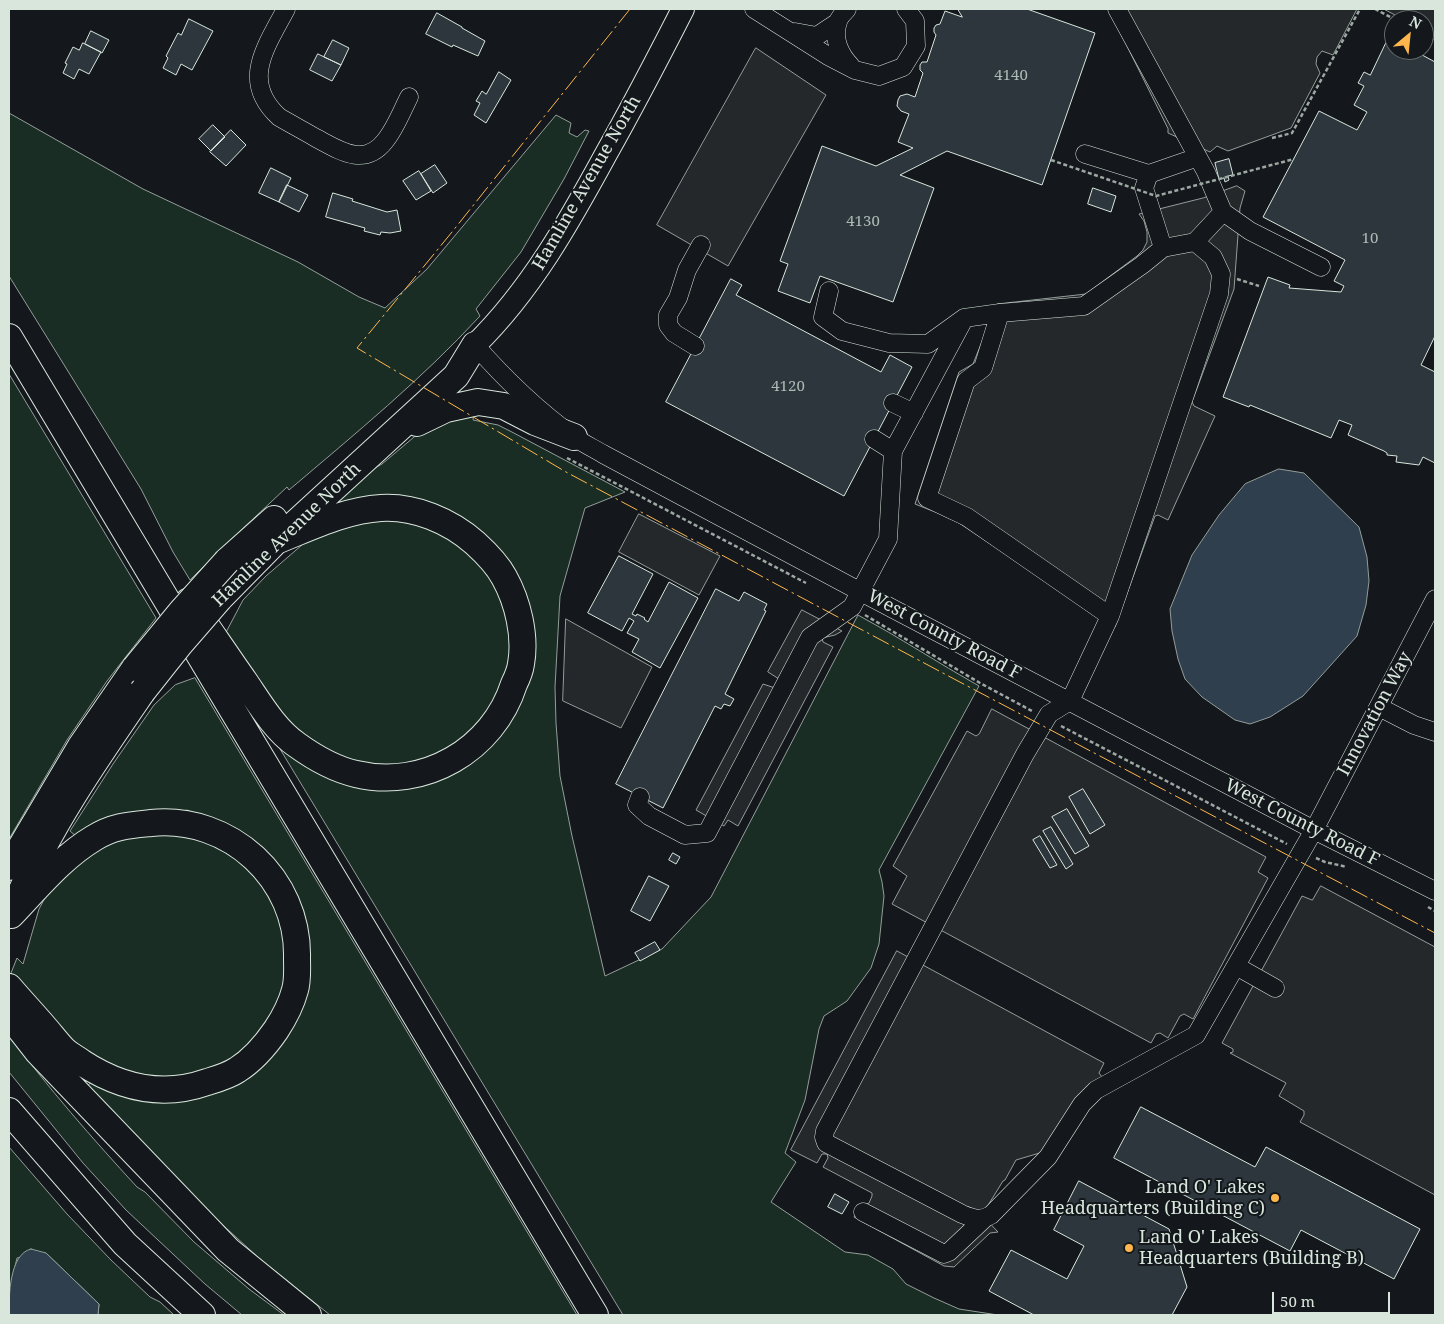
<!DOCTYPE html>
<style>
body{margin:0}
#map{position:relative;width:1444px;height:1324px;overflow:hidden;background:#14181c;font-family:"Noto Serif",serif}
canvas{display:block}
.frame{position:absolute;inset:0;border:10px solid #d8e6dc;pointer-events:none}
.north{position:absolute;left:1384px;top:10px;width:50px;height:50px;box-sizing:border-box;background:#14181c;border:1px solid #626a69;border-radius:50%;rotate:28deg;font-size:14px;font-weight:700;line-height:20px;text-align:center;color:#d8e6dc}
.north::after{content:'';display:block;margin:auto;width:18px;height:22px;background:#ffb74d;clip-path:polygon(50% 0,100% 100%,50% 72%,0 100%)}
.scale{position:absolute;left:1272px;top:1292px;width:118px;height:22px;box-sizing:border-box;border:2px solid #d8e6dc;border-top:0;padding-left:6px;font-size:15px;line-height:18px;white-space:nowrap;color:#d8e6dc;-webkit-text-stroke:4px #14181c;paint-order:stroke}
</style>
<div id="map">
<canvas width="1444" height="1324"></canvas>
<div class="frame"></div>
<div class="north">N</div>
<div class="scale">50 m</div>
</div>
<script>
const context = document.querySelector('canvas').getContext('2d');
context.lineJoin = 'round';
function paint(path, color) { context.fillStyle = color; context.fill(path, 'evenodd'); }
function stroke(path, color, width, dash) { context.strokeStyle = color; context.lineWidth = width; context.lineCap = dash ? 'butt' : 'round'; context.setLineDash(dash || []); context.stroke(path); }
function label(font, color, halo, rows, align = 'center') {
  context.font = font + ' "Noto Serif",serif'; context.lineWidth = 4; context.setLineDash([]); context.textBaseline = 'middle'; context.strokeStyle = halo; context.fillStyle = color; for (const [text, x, y, turn = 0] of rows) {
    context.save(); context.translate(x, y); context.rotate((+turn || 0) * Math.PI / 180); context.textAlign = isNaN(turn) ? turn : align; if (halo) context.strokeText(text, 0, 0); context.fillText(text, 0, 0); context.restore();
  }
}
const green = new Path2D(`
 M9 113 143 189 298 262 359 297 385 308 427 269 556 115 571 123 569 133 577 137 585 130 589 131 564 179 521 252 476 309 480 316C422 379 355 434 289 490L287 487 221 549 190 580 173 552 141 489 9 276Z
 M9 374 156 618 107 681 67 740 9 839Z
 M474 413 473 420 498 425 510 431 625 492 585 508 560 596 555 687 556 723 560 776 572 836 605 976 662 949 711 897 858 615C899 637 938 663 979 686L879 870 882 882 884 896 879 944 871 968 847 1001 824 1016 819 1029 805 1100 785 1153 796 1162 771 1202 845 1252 868 1255 893 1269 906 1284 934 1298 959 1309 998 1315H623L280 749 285 746 300 757 442 774 528 665 482 538 333 508 331 501 356 479 382 464 420 432Z
 M379 516 447 533 496 581 513 643 502 693 463 744 405 767 343 761 287 724 224 636 243 600 266 576 310 538Z
 M195 678 577 1315H330L259 1258 204 1208 87 1086 94 1080 244 1074 308 956 229 826 187 810 77 837 70 831 113 764 154 705 175 685Z
 M124 832H194L254 868 289 933 284 996 242 1057 164 1083 107 1068 50 1022 11 973 17 958 23 964 39 909 47 894 61 876Z
 M9 1035C48 1088 92 1138 137 1187L145 1192 194 1242 249 1289 284 1315H242L205 1284 126 1210 83 1163 9 1072Z
 M9 1147 67 1214 111 1260 150 1297 160 1302 174 1315H98L99 1304 46 1253 17 1258 9 1291Z`);
const parking = new Path2D(`
 M1109 9H1357L1333 55 1322 51 1317 57 1316 64 1320 73 1291 128 1228 151 1217 146 1210 152 1168 133V129Z
 M1384 9H1435V36L1424 30V20H1405Z
 M756 48 826 95 728 266 657 225Z
 M1237 186 1245 191 1240 208 1234 289 1192 402 1194 406 1215 416 1168 520 1158 515 1155 516 1115 627 959 523 935 512 915 504 959 372 973 364 997 304 1086 294 1137 256 1143 250 1147 242V232L1144 221 1139 214 1203 198Z
 M639 514 720 556 699 595 619 552Z
 M802 610 842 631 835 635 822 638 823 642 833 647 738 826 728 820 724 826 696 810 763 684 775 688 779 679 768 672Z
 M566 619 652 667 621 728 563 701Z
 M992 709 1266 857 1258 872 1268 878 1193 1019 1184 1014 1180 1016 1168 1038 1160 1033 1156 1034 1151 1043 892 904 907 876 893 866 967 731 976 736 979 734Z
 M1321 886 1435 947V1195L1300 1122 1304 1115V1111L1279 1096 1286 1083 1230 1053 1233 1052V1049L1222 1043 1302 896 1312 900Z
 M897 951 1104 1063 1099 1073 1102 1077 1071 1108 1059 1124 1043 1152 1016 1160 1005 1180 1003 1181 982 1215 998 1232 990 1233 954 1267 944 1266 854 1217 861 1203 865 1205 869 1203 872 1196V1193L823 1167 828 1158 827 1154H822L817 1163 791 1150Z`);
const water = new Path2D(`
 M1279 469 1304 473 1359 527 1367 557 1369 581 1366 605 1357 636 1303 696 1270 717 1250 724 1235 720 1202 697 1185 679 1178 659 1172 631 1170 609 1192 555 1219 515 1245 484Z
 M31 1249 46 1253 99 1304 98 1315H9C9 1297 9 1254 31 1249Z`);
const building = new Path2D(`
 M958 9H1027L1095 33 1042 185 947 151 900 175 934 188 893 302 820 276 810 303 778 291 788 264 780 261 822 146 876 166 913 148 898 142 909 114 901 111 897 106 898 100 900 96 907 94 915 97 923 73 920 70V65L922 62H927L936 35 934 32V28L936 25 940 24 945 11 962 17Z
 M437 13 462 27V28L485 41 478 56 453 45 452 47 426 34Z
 M189 19 213 31 192 70 181 64 176 75 163 68 168 58 166 56 178 33 181 35Z
 M91 31 109 40 102 53 85 44Z
 M1389 37 1394 40V50H1413L1435 62V336L1421 365 1435 372V463L1423 457 1419 465 1396 462 1397 456 1387 455V453L1384 451 1348 435 1352 425 1339 420 1331 438 1250 405 1249 407 1223 397 1268 277 1290 285 1289 288 1341 292 1344 286 1334 281 1345 260 1263 217 1319 111 1357 130 1367 112 1354 105 1364 86 1358 83 1364 72 1370 75Z
 M333 40 349 48 341 65 324 57Z
 M83 43 101 52 89 74 79 69 74 79 63 73 67 64 65 63 73 47 79 50Z
 M318 54 341 65 332 81 310 70Z
 M499 72 511 80 486 123 474 115 480 103 476 101 482 91 486 94Z
 M213 125 225 137 211 151 199 139Z
 M231 130 246 145 226 166 210 152Z
 M1229 159 1233 175 1228 176 1229 180 1225 182 1224 178 1219 179 1215 163Z
 M435 165 447 183 433 193 421 174Z
 M271 168 291 178 279 202 259 193Z
 M419 171 431 191 416 200 403 181Z
 M287 185 308 195 299 212 279 202Z
 M1093 188 1116 196 1111 212 1088 204Z
 M333 193 353 199 352 201 387 212 397 210 401 231 390 233 381 232 380 235 364 231 365 228 326 217Z
 M731 279 742 285 736 295 881 372 890 355 912 367 844 496 666 402Z
 M619 556 653 574 632 614 636 616 637 614 645 618 644 619 648 622 669 582 698 598 660 668 632 652 639 639 627 633 634 621 629 618 622 631 588 613Z
 M716 589 739 601 744 592 767 604 764 610 766 611 725 694 734 699 730 706 724 704 721 709 715 706 663 808 616 784Z
 M1083 789 1105 825 1090 834 1069 797Z
 M1067 809 1089 846 1075 854 1052 817Z
 M1051 827 1073 864 1066 869 1043 831Z
 M1040 836 1057 865 1050 868 1033 840Z
 M673 853 680 857 676 864 669 860Z
 M649 876 669 886 650 921 631 911Z
 M655 942 660 950 640 961 635 953Z
 M1141 1107 1255 1167 1266 1147 1420 1229 1394 1279 1301 1230 1290 1251 1114 1158Z
 M1079 1181 1169 1229 1187 1287 1172 1315H1034L989 1291 1011 1250 1067 1279 1084 1246 1054 1230Z
 M835 1194 849 1202 842 1214 828 1207Z`);
const path = new Path2D(`
 M1375 9 1396 20
 M1424 35 1435 41
 M1272 138 1292 133 1360 9
 M1237 279 1259 286
 M567 458 806 583
 M865 615 980 683 1032 711
 M1061 726 1287 844
 M1316 858 1325 862 1347 867
 M1428 907 1435 911`);
const minor = new Path2D(`
 M286 9C266 47 240 81 279 117 291 124 304 131 316 138 339 150 364 168 385 141 395 129 402 111 409 97
 M754 9 828 56 855 70 879 76 903 67 916 46 915 21 906 9
 M847 9C844 13 839 17 838 22 832 38 840 55 851 66
 M1117 9 1206 172 1223 212 1195 242
 M795 32 817 36 838 22
 M1085 154 1149 174 1198 157
 M1149 174 1144 188 1163 248
 M1223 212 1250 231 1321 267
 M829 291 823 317 842 331 889 343 928 344 964 318 1000 313 1084 306 1142 265 1163 248 1195 242 1213 257 1221 274 1219 294 1110 616 1070 701 1049 714 1025 754 825 1131 824 1137 826 1143 962 1214C974 1219 980 1221 991 1215L1048 1157 1082 1104 1096 1090 1196 1035 1314 830 1435 599
 M1000 313 983 368 966 381 927 498 967 517 1110 616
 M475 345C504 378 537 410 573 436 582 443 593 448 603 454L861 592 1314 830 1435 891
 M695 346 674 333 668 325V315L678 298 687 270 701 245
 M893 403 914 413
 M874 439 893 451
 M1379 707 1414 725 1435 732
 M640 797 637 805 649 816 685 835 707 833 810 637 852 607 888 539 893 451 963 321
 M1236 966 1275 988
 M863 1212 944 1254 949 1252 984 1219`);
const major = new Path2D(`
 M475 345C531 290 569 222 606 154 633 106 658 58 683 9`);
const highway = new Path2D(`
 M9 337 595 1315
 M417 423 446 409 478 402 504 406 535 422 574 437
 M227 561 274 519
 M219 599 276 541 456 376 475 345
 M189 601C208 628 226 655 245 682 260 704 275 730 297 745 315 758 334 769 356 774 424 790 493 750 514 684 517 678 520 671 521 664 526 636 518 602 504 577 497 564 486 553 475 543 450 521 415 506 381 508 345 510 309 528 276 541
 M9 867 81 746 135 668
 M18 899C50 825 96 759 142 692
 M9 987C21 1001 34 1015 46 1029 52 1036 58 1044 64 1050 69 1055 76 1058 81 1062 119 1087 162 1098 207 1082 217 1079 228 1076 237 1070 253 1060 265 1046 276 1030 284 1018 291 1005 295 990 298 980 297 969 297 958 299 879 230 815 151 823 130 825 113 826 94 838 62 857 37 888 11 915
 M9 1015 38 1052 228 1250 308 1315
 M9 1111 125 1244 202 1315`);
const pathBridge = new Path2D(`
 M1051 160 1156 196 1294 159`);
const highwayBridge = new Path2D(`
 M135 668 181 612 227 561
 M142 692 180 644 219 599`);
const power = new Path2D(`
 M630 9 452 232 357 348 566 472 956 680 1435 933`);
const markers = [
 [1275,1198,5,"#ffb74d"],
 [1129,1248,5,"#ffb74d"]
];
const numberNames = [
 ["4140",1011,76],
 ["4130",863,222],
 ["10",1370,239],
 ["4120",788,387]
];
const streetNames = [
 ["Hamline Avenue North",587,183,-60],
 ["Hamline Avenue North",287,535,-44],
 ["West County Road F",944,635,28],
 ["Innovation Way",1375,714,-62],
 ["West County Road F",1302,823,27]
];
const poiNames = [
 ["Land O' Lakes",1265,1188],
 ["Headquarters (Building C)",1265,1209],
 ["Land O' Lakes",1139,1238,"left"],
 ["Headquarters (Building B)",1139,1259,"left"]
];
paint(green, '#1a2d24');
stroke(green, '#939e99', 1);
paint(parking, '#24282b');
stroke(parking, '#939e99', 1);
paint(water, '#2f3f4d');
stroke(water, '#939e99', 1);
paint(building, '#2c363c');
stroke(building, '#d8e6dc', 1);
stroke(minor, '#d8e6dc', 19);
stroke(major, '#d8e6dc', 24);
stroke(highway, '#d8e6dc', 28);
stroke(path, '#9da8a2', 2.5, [4, 2.5]);
stroke(minor, '#14181c', 18);
stroke(major, '#14181c', 22);
stroke(highway, '#14181c', 26);
stroke(highwayBridge, '#d8e6dc', 28, []);
stroke(pathBridge, '#9da8a2', 2.5, [4, 2.5]);
stroke(highwayBridge, '#14181c', 26);
stroke(power, '#ffb74d', 1, [18, 4, 2.5, 4]);
for (const [x, y, r, color] of markers) { const dot = new Path2D(); dot.arc(x, y, r, 0, 2 * Math.PI); context.fillStyle = color; context.fill(dot); stroke(dot, '#14181c', 2); }
label('15px', '#adbab4', null, numberNames);
label('18px', '#d8e6dc', '#14181c', streetNames);
label('18px', '#d8e6dc', '#14181c', poiNames, 'right');
</script>
